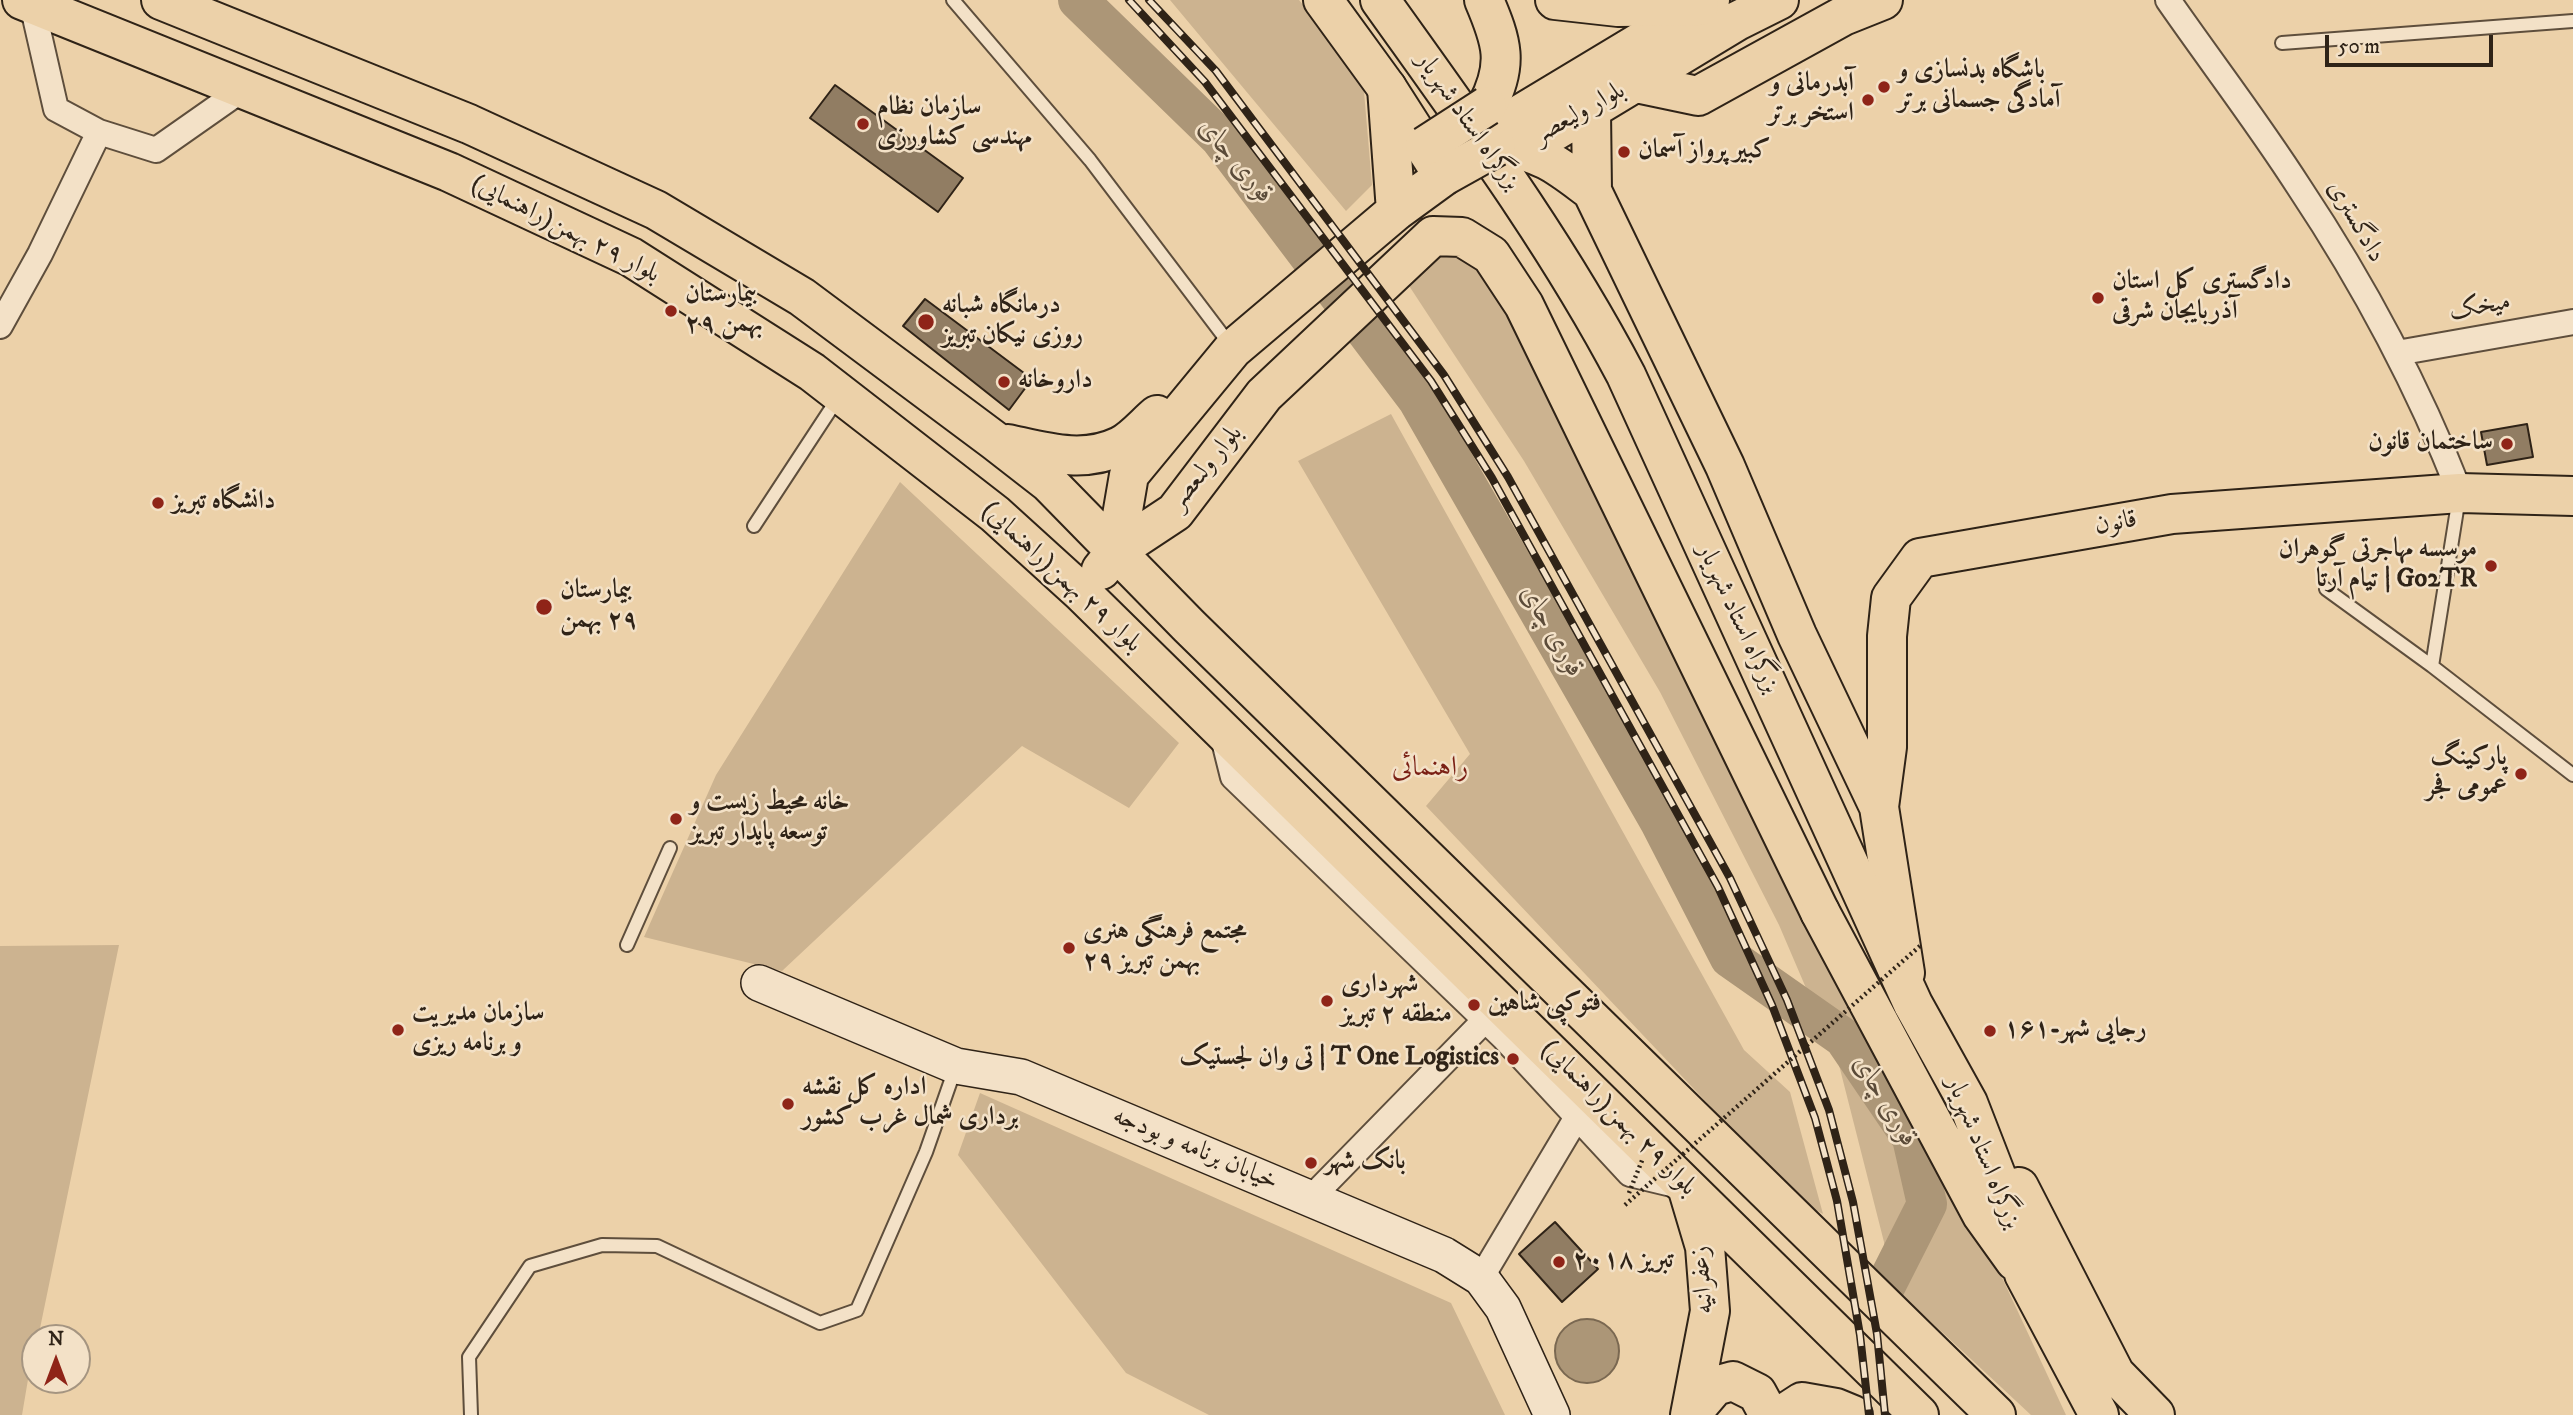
<!DOCTYPE html>
<meta charset="utf-8">
<style>
body{margin:0}
#map{position:relative;width:2573px;height:1415px;overflow:hidden;background:#ecd1a9;font-family:"IM FELL DW Pica",serif}
canvas{display:block}
.north{position:absolute;left:21px;top:1324px;width:70px;height:70px;box-sizing:border-box;background:#f3e1c7;border:2px solid #a59581;border-radius:50%;rotate:0deg;font-size:19px;font-weight:700;line-height:28px;text-align:center;color:#2f2317}
.north::after{content:'';display:block;margin:auto;width:24px;height:32px;background:#8f2418;clip-path:polygon(50% 0,100% 100%,50% 72%,0 100%)}
.scale{position:absolute;left:2325px;top:35px;width:168px;height:32px;box-sizing:border-box;border:4px solid #2f2317;border-top:0;padding-left:9px;font-size:21px;line-height:24px;white-space:nowrap;color:#2f2317;-webkit-text-stroke:5px #f3e1c7;paint-order:stroke}
</style>
<div id="map">
<canvas width="2573" height="1415"></canvas>
<div class="north">N</div>
<div class="scale">50 m</div>
</div>
<script>
const context = document.querySelector('canvas').getContext('2d');
context.lineJoin = 'round';
function paint(path, color) { context.fillStyle = color; context.fill(path, 'evenodd'); }
function stroke(path, color, width, dash) { context.strokeStyle = color; context.lineWidth = width; context.lineCap = dash ? 'butt' : 'round'; context.setLineDash(dash || []); context.stroke(path); }
function label(font, color, halo, rows, align = 'center') {
  context.font = font + ' "IM FELL DW Pica",Amiri,serif'; context.lineWidth = 5; context.setLineDash([]); context.textBaseline = 'middle'; context.strokeStyle = halo; context.fillStyle = color; for (const [text, x, y, turn = 0] of rows) {
    context.save(); context.translate(x, y); context.rotate((+turn || 0) * Math.PI / 180); context.textAlign = isNaN(turn) ? turn : align; if (halo) context.strokeText(text, 0, 0); context.fillText(text, 0, 0); context.restore();
  }
}
const green = new Path2D(`
 M1170 0H1299L1363 80 1372 185 1346 211Z
 M1431 247 1479 260 1965 1198 2066 1415H2031L1885 1279 1884 1242 1839 1065 1779 925 1660 692 1524 461 1398 269Z
 M1391 414 1744 1050 1790 1092 1823 1214 1801 1202 1426 806 1470 754 1298 461Z
 M900 482 1179 743 1129 808 1022 746 782 971 644 937 716 775Z
 M119 945 38 1338H35L22 1415H0V946Z
 M980 1093 1451 1303 1505 1415H1209L1126 1373 958 1155Z`);
const water = new Path2D(`
 M1555 1351a32 32 0 1 1 64 0a32 32 0 1 1-64 0Z`);
const river = new Path2D(`
 M1078 0 1220 138 1418 400 1660 822 1730 958 1844 1038 1912 1138 1927 1204 1885 1287`);
const building = new Path2D(`
 M835 85 963 178 938 212 810 118Z
 M925 299 1032 379 1009 410 903 326Z
 M2527 424 2533 457 2487 465 2481 432Z
 M1555 1222 1598 1269 1562 1302 1519 1254Z`);
const lane = new Path2D(`
 M953 0 1090 160 1231 346
 M2282 43 2573 21
 M2459 497 2432 666 2573 775
 M754 526 838 398
 M2326 589 2432 666
 M627 945 670 848
 M471 1415 469 1357 530 1266 602 1245 657 1246 820 1323 857 1310 926 1152 956 1066`);
const street = new Path2D(`
 M2168 0C2211 62 2258 123 2299 187 2363 283 2418 386 2460 493
 M32 4 56 109 99 132 156 150 243 89
 M0 326 40 254 99 132
 M2397 353 2573 322
 M1222 733 1233 777 1504 1038 1630 1174 1684 1187
 M1310 1199 1485 1020
 M1481 1278 1577 1117`);
const secondary = new Path2D(`
 M759 983 956 1066 1021 1077 1444 1255 1481 1278 1503 1308 1552 1415`);
const primary = new Path2D(`
 M22 0 449 172 631 257 812 372 995 514 1082 593 1919 1415
 M161 0 469 124 656 210 802 297 995 441 1049 483 1189 626 1996 1415
 M1636 83 1698 96 1843 16 1883 0
 M1387 88 1396 211
 M1591 111 1592 191 1725 466 1797 635 1879 807 1905 973
 M1496 147 1535 143 1737 21 1779 0
 M1496 147 1514 118 1710 0
 M1505 148C1544 152 1562 169 1592 191
 M1008 444C1045 452 1083 464 1120 446 1133 440 1146 424 1157 415
 M1116 551 1129 475 1233 349 1396 211 1444 176
 M1101 570 1116 551 1175 512 1264 395 1433 236 1462 237 1491 255 1524 305 1820 912
 M1879 807 1887 747V636L1891 598 1920 558 2172 514 2460 493 2573 496
 M1688 1190 1705 1247 1710 1311 1690 1415
 M1691 1414 1715 1386 1733 1381 1757 1393 1769 1415
 M1782 1415 1802 1402 1836 1408 1853 1415`);
const highway = new Path2D(`
 M1323 0 1387 88 1442 174
 M1380 0C1467 122 1556 242 1626 375L1913 1004 1968 1103 2008 1206 2024 1274 2099 1415
 M1484 0C1502 42 1509 64 1487 106
 M1555 0 1618 7 1699 6
 M1820 912 1982 1215 2015 1261
 M2019 1187 2115 1374 2155 1415`);
const rail = new Path2D(`
 M1129 0 1205 82 1431 381 1492 478 1718 887 1772 1005 1815 1118 1837 1201 1860 1335 1869 1415
 M1149 0 1216 71 1444 375 1508 477 1730 878 1787 1000 1829 1110 1853 1202 1877 1334 1885 1415`);
const pathBridge = new Path2D(`
 M1629 1193 1643 1158
 M1625 1205 1920 946`);
const primaryBridge = new Path2D(`
 M1444 176 1496 147`);
const highwayBridge = new Path2D(`
 M1425 146 1487 106`);
const markers = [
 [1884,87,7,"#8f2418"],
 [1868,100,7,"#8f2418"],
 [863,124,7,"#8f2418"],
 [1624,152,7,"#8f2418"],
 [2098,298,7,"#8f2418"],
 [671,311,7,"#8f2418"],
 [926,322,9,"#8f2418"],
 [1004,382,7,"#8f2418"],
 [2507,444,7,"#8f2418"],
 [158,503,7,"#8f2418"],
 [2491,566,7,"#8f2418"],
 [544,607,9,"#8f2418"],
 [2521,774,7,"#8f2418"],
 [676,819,7,"#8f2418"],
 [1069,948,7,"#8f2418"],
 [1327,1001,7,"#8f2418"],
 [1474,1005,7,"#8f2418"],
 [398,1030,7,"#8f2418"],
 [1990,1031,7,"#8f2418"],
 [1513,1059,7,"#8f2418"],
 [788,1104,7,"#8f2418"],
 [1311,1163,7,"#8f2418"],
 [1559,1262,7,"#8f2418"]
];
const poiNames = [
 ["باشگاه بدنسازی و",1898,72],
 ["آمادگی جسمانی برتر",1898,102],
 ["آبدرمانی و",1854,85,"right"],
 ["استخر برتر",1854,115,"right"],
 ["سازمان نظام",877,109],
 ["مهندسی کشاورزی",877,139],
 ["کبیر پرواز آسمان",1638,152],
 ["دادگستری کل استان",2112,283],
 ["آذربایجان شرقی",2112,313],
 ["بیمارستان",685,296],
 ["۲۹ بهمن",685,326],
 ["درمانگاه شبانه",942,307],
 ["روزی نیکان تبریز",942,337],
 ["داروخانه",1018,382],
 ["ساختمان قانون",2493,444,"right"],
 ["دانشگاه تبریز",172,503],
 ["موسسه مهاجرتی گوهران",2477,551,"right"],
 ["تیام آرتا | Go2TR",2477,581,"right"],
 ["بیمارستان",560,592],
 ["٢٩ بهمن",560,622],
 ["پارکینگ",2507,759,"right"],
 ["عمومی فجر",2507,789,"right"],
 ["خانه محیط زیست و",690,804],
 ["توسعه پایدار تبریز",690,834],
 ["مجتمع فرهنگی هنری",1083,933],
 ["۲۹ بهمن تبریز",1083,963],
 ["شهرداری",1341,986],
 ["منطقه ۲ تبریز",1341,1016],
 ["فتوکپی شاهین",1488,1005],
 ["سازمان مدیریت",412,1015],
 ["و برنامه ریزی",412,1045],
 ["۱۶۱-رجایی شهر",2004,1031],
 ["تی وان لجستیک | T One Logistics",1499,1059,"right"],
 ["اداره کل نقشه",802,1089],
 ["برداری شمال غرب کشور",802,1119],
 ["بانک شهر",1325,1163],
 ["تبریز ۲۰۱۸",1573,1262]
];
const streetNames = [
 ["بلوار ولیعصر",1580,114,-29],
 ["بزرگراه استاد شهریار",1467,122,55],
 ["دادگستری",2355,222,60],
 ["بلوار ٢٩ بهمن(راهنمایی)",565,230,27],
 ["میخک",2480,308,-10],
 ["بلوار ولىعصر",1207,468,-51],
 ["قانون",2116,524,-10],
 ["بلوار ٢٩ بهمن(راهنمایی)",1061,578,43],
 ["بزرگراه استاد شهریار",1737,619,65],
 ["بلوار ٢٩ بهمن(راهنمایی)",1618,1119,45],
 ["خیابان برنامه و بودجه",1195,1150,23],
 ["بزرگراه استاد شهریار",1982,1153,68],
 ["زعفرانیه",1704,1280,-94]
];
const waterNames = [
 ["قوری چای",1235,162,50],
 ["قوری چای",1551,632,60],
 ["قوری چای",1884,1102,59]
];
const neighbourhoodNames = [
 ["راهنمائی",1430,769]
];
paint(green, '#ccb390');
paint(water, '#ac9677');
stroke(water, '#7a6851', 2);
stroke(river, '#ac9677', 40);
paint(building, '#917d63');
stroke(building, '#2f2317', 2);
stroke(lane, '#5e4e3c', 16);
stroke(street, '#5e4e3c', 28);
stroke(secondary, '#2f2317', 38);
stroke(primary, '#2f2317', 42);
stroke(highway, '#2f2317', 42);
stroke(lane, '#f3e1c7', 12);
stroke(street, '#f3e1c7', 24);
stroke(secondary, '#f3e1c7', 35);
stroke(primary, '#ecd1a9', 38);
stroke(highway, '#ecd1a9', 38);
stroke(rail, '#2f2317', 8);
stroke(rail, '#f3e1c7', 5, [16]);
stroke(primaryBridge, '#2f2317', 42, []);
stroke(highwayBridge, '#2f2317', 42, []);
stroke(pathBridge, '#2f2317', 4.5, [2, 3.5]);
stroke(primaryBridge, '#ecd1a9', 38);
stroke(highwayBridge, '#ecd1a9', 38);
for (const [x, y, r, color] of markers) { const dot = new Path2D(); dot.arc(x, y, r, 0, 2 * Math.PI); context.fillStyle = color; context.fill(dot); stroke(dot, '#f3e1c7', 2.5); }
label('bold 26px', '#2f2317', '#f3e1c7', poiNames, 'left');
label('26px', '#2f2317', '#f3e1c7', streetNames);
label('italic 28px', '#5b4b39', '#f3e1c7', waterNames);
label('28px', '#7a1f14', '#f3e1c7', neighbourhoodNames);
</script>
